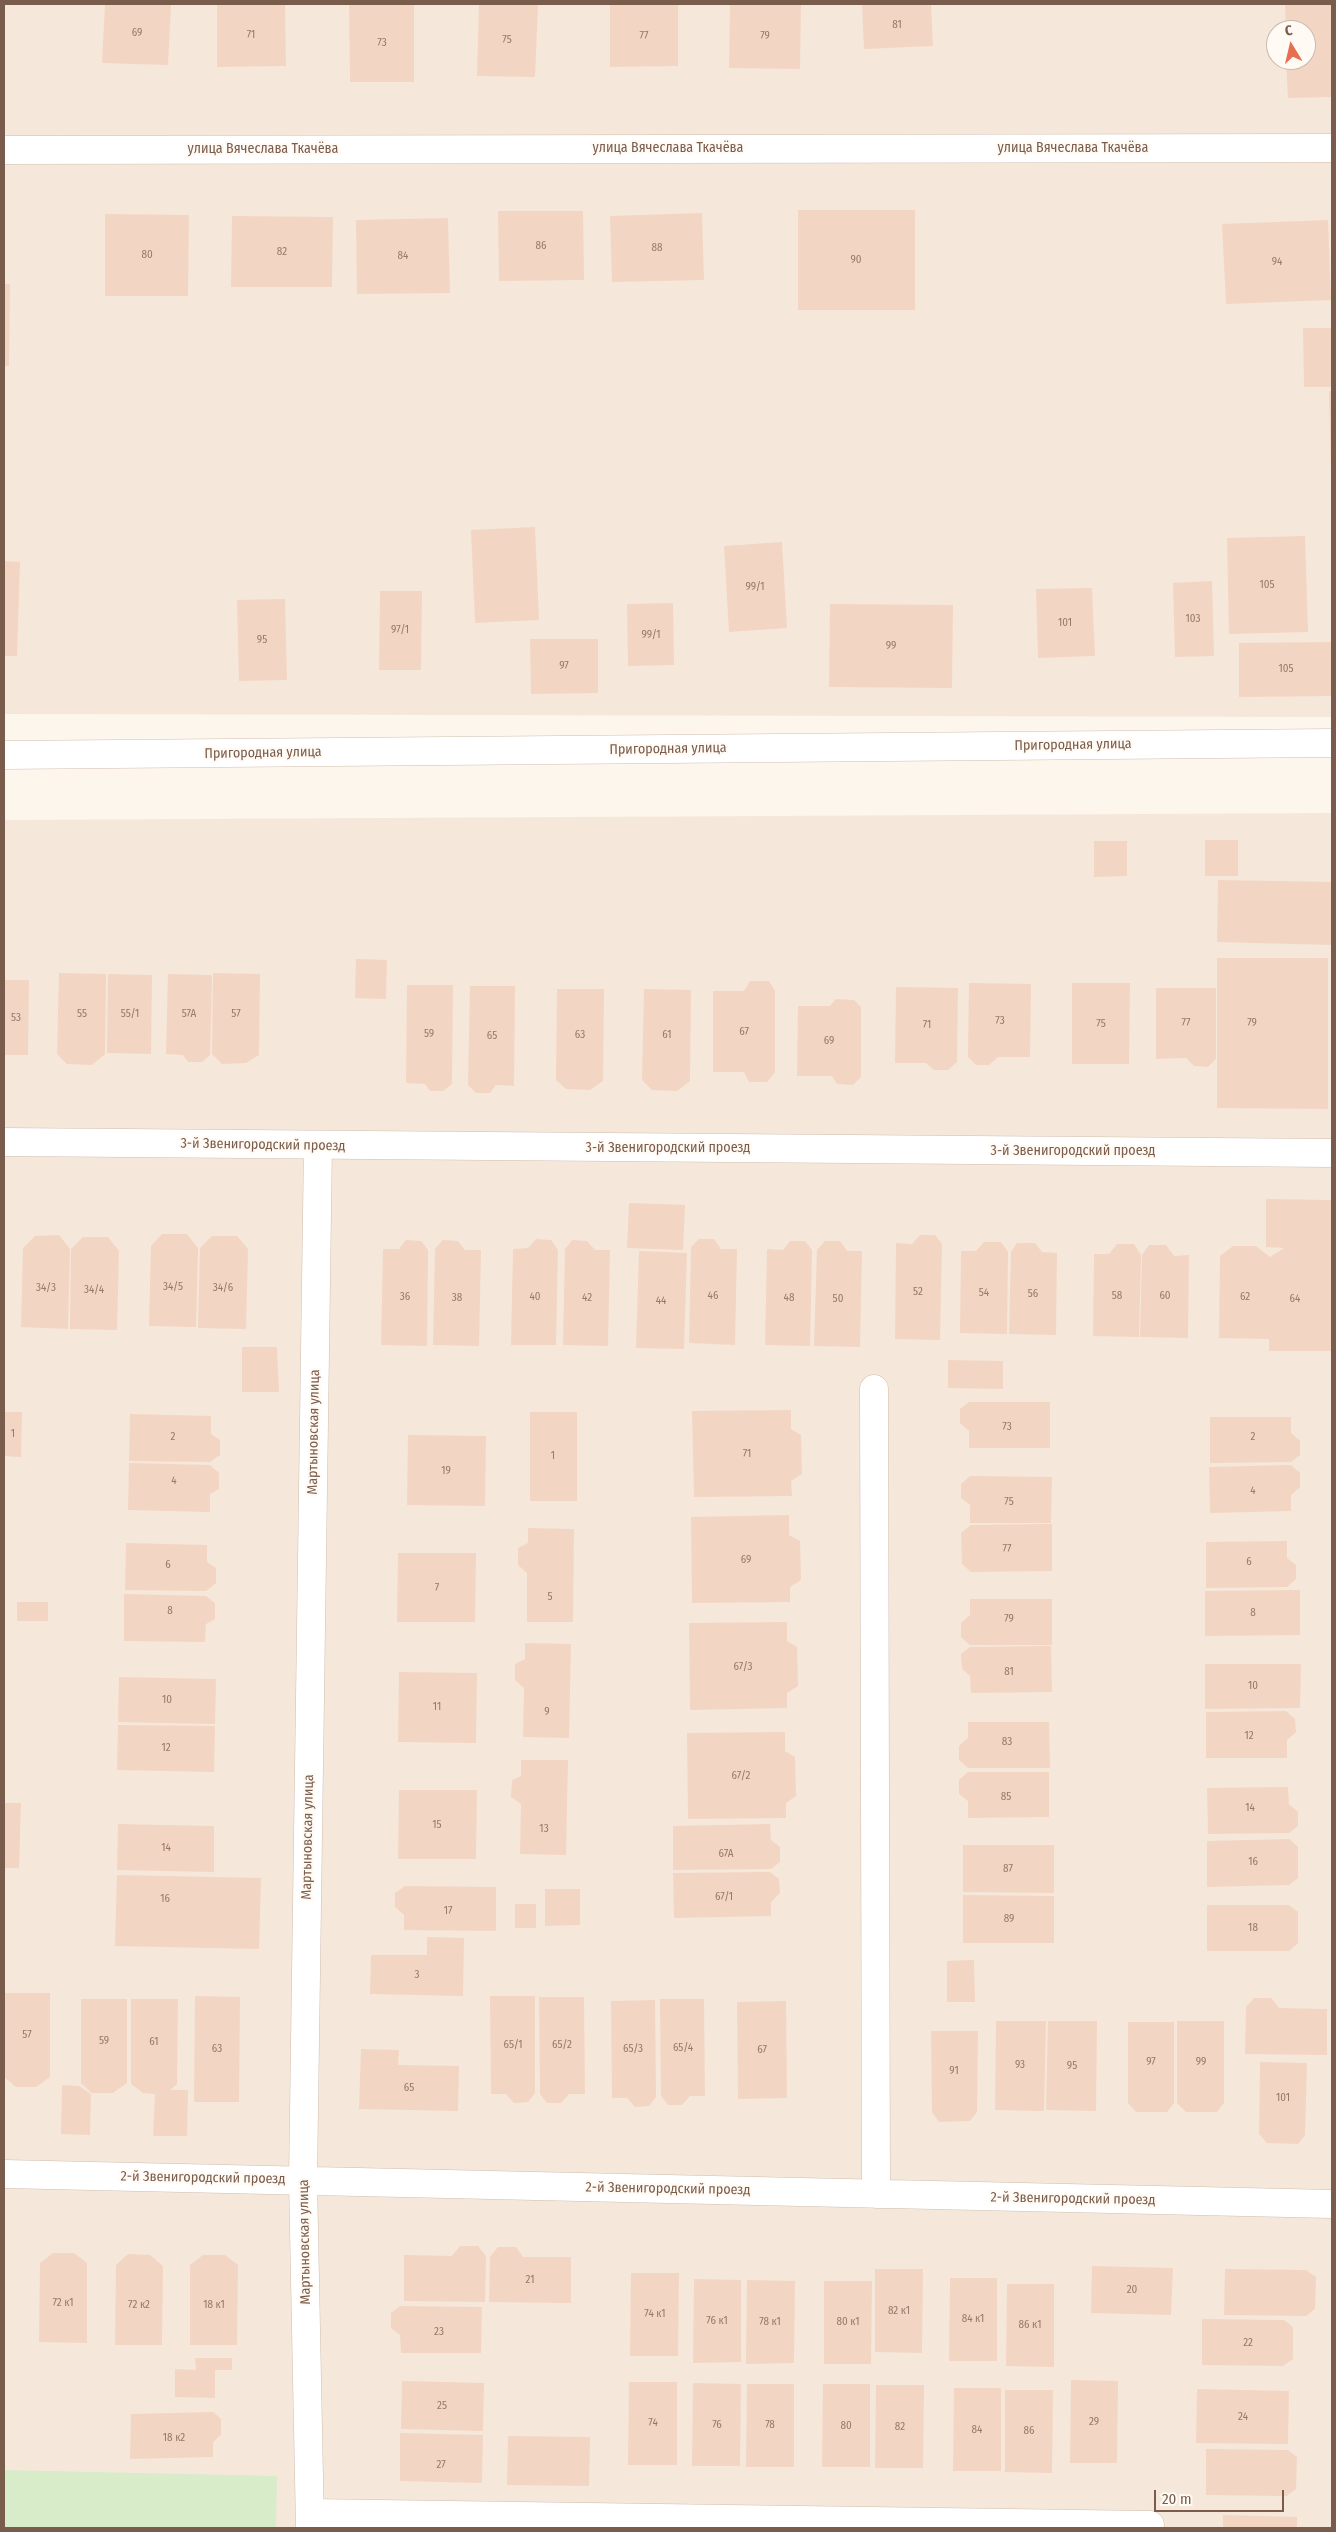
<!DOCTYPE html>
<meta charset="utf-8">
<style>
body{margin:0}
#map{position:relative;width:1336px;height:2532px;overflow:hidden;background:#fdf6ec;font-family:"Fira Sans Condensed",sans-serif}
canvas{display:block}
.frame{position:absolute;inset:0;border:5px solid #7a5c4d;pointer-events:none}
.north{position:absolute;left:1266px;top:20px;width:50px;height:50px;box-sizing:border-box;background:#fffaf3;border:1px solid #cabbb1;border-radius:50%;rotate:351deg;font-size:14px;font-weight:700;line-height:20px;text-align:center;color:#7a5c4d}
.north::after{content:'';display:block;margin:auto;width:18px;height:22px;background:#e76f51;clip-path:polygon(50% 0,100% 100%,50% 72%,0 100%)}
.scale{position:absolute;left:1154px;top:2490px;width:130px;height:22px;box-sizing:border-box;border:2px solid #7a5c4d;border-top:0;padding-left:6px;font-size:15px;line-height:18px;white-space:nowrap;color:#7a5c4d;-webkit-text-stroke:4px #fffaf3;paint-order:stroke}
</style>
<div id="map">
<canvas width="1336" height="2532"></canvas>
<div class="frame"></div>
<div class="north">С</div>
<div class="scale">20 m</div>
</div>
<script>
const context = document.querySelector('canvas').getContext('2d');
context.lineJoin = 'round';
function paint(path, color) { context.fillStyle = color; context.fill(path, 'evenodd'); }
function stroke(path, color, width, dash) { context.strokeStyle = color; context.lineWidth = width; context.lineCap = dash ? 'butt' : 'round'; context.setLineDash(dash || []); context.stroke(path); }
function label(font, color, halo, rows, align = 'center') {
  context.font = font + ' "Fira Sans Condensed",sans-serif'; context.lineWidth = 4.5; context.setLineDash([]); context.textBaseline = 'middle'; context.strokeStyle = halo; context.fillStyle = color; for (const [text, x, y, turn = 0] of rows) {
    context.save(); context.translate(x, y); context.rotate((+turn || 0) * Math.PI / 180); context.textAlign = isNaN(turn) ? turn : align; if (halo) context.strokeText(text, 0, 0); context.fillText(text, 0, 0); context.restore();
  }
}
const residential = new Path2D(`
 M4 4H1332V717L4 714ZM1276 30H1306V60H1276Z
 M1332 813V2528H4V820Z`);
const green = new Path2D(`
 M4 2470 277 2476 276 2528H4Z`);
const building = new Path2D(`
 M105 4H171L168 65 102 63Z
 M217 4H285L286 66 217 67Z
 M349 4H414V82H350Z
 M479 4H538L535 77 477 76Z
 M730 4H801L800 69 729 68Z
 M862 4H931L933 46 864 49Z
 M1285 4H1332V97L1288 98 1286 60H1306V30H1286Z
 M610 5H678V66L610 67Z
 M798 210H915V310H798Z
 M498 211H583L584 280 499 281Z
 M702 213 704 280 612 282 610 216Z
 M105 214 189 215 188 296H105Z
 M232 216 333 217 332 287H231Z
 M448 218 450 293 357 294 356 220Z
 M1328 220 1331 300 1226 304 1222 224Z
 M4 284H10L9 366H4Z
 M1303 328H1332V387H1304Z
 M1329 391H1332V475H1331Z
 M535 527 539 620 475 623 471 530Z
 M1305 536 1308 632 1229 634 1227 538Z
 M782 542 787 628 729 632 724 546Z
 M4 561 20 562 17 656H4Z
 M1212 581 1214 656 1175 657 1173 583Z
 M1092 588 1095 656 1038 658 1036 589Z
 M380 591H422L421 670H379Z
 M285 599 287 680 239 681 237 600Z
 M673 603 674 665 628 666 627 604Z
 M830 604 953 605 952 688 829 687Z
 M530 639H598V693L531 694Z
 M1332 642V696L1239 697V643Z
 M1205 840H1238V876H1205Z
 M1094 841H1127V876L1094 877Z
 M1218 880 1332 882V945L1217 942Z
 M1217 958H1328V1109L1217 1108Z
 M356 959 387 960 386 999 355 998Z
 M59 973 106 974 105 1054 92 1065 67 1064 57 1054Z
 M213 973 260 974 259 1055 246 1063 222 1064 212 1054Z
 M108 974 152 975 151 1054 107 1053Z
 M168 974 212 975 210 1055 202 1062H188L183 1055 166 1054Z
 M4 980H29L28 1055H4Z
 M750 981H769L775 991V1072L767 1082H749L744 1072H713V991H744Z
 M969 983 1031 984 1030 1057H998L989 1065H976L968 1057Z
 M1072 983H1130L1129 1064H1072Z
 M407 985H453L452 1084 443 1091H430L425 1084 406 1083Z
 M470 986H515L514 1086 496 1085 490 1093H476L468 1085Z
 M896 987 958 988 957 1062 948 1070H934L926 1063H895Z
 M1156 988H1216V1059L1208 1067 1194 1066 1186 1058 1156 1059Z
 M557 989H604L603 1081 590 1090 566 1089 556 1080Z
 M644 989 691 990 690 1081 677 1091 652 1090 642 1080Z
 M836 999 854 1000 861 1007V1077L853 1085 837 1084 832 1076H797L798 1006H830Z
 M1266 1199 1332 1200V1351H1269V1339L1219 1338 1220 1256 1233 1246H1256L1270 1257 1284 1248 1266 1247Z
 M629 1203 685 1205 683 1250 627 1248Z
 M162 1234H187L198 1248 196 1327 149 1326 151 1246Z
 M59 1235 70 1249 68 1329 21 1327 23 1248 35 1236Z
 M920 1235H935L942 1244 940 1340 895 1339 896 1243 912 1244Z
 M212 1236H237L248 1249 246 1329 198 1328 200 1248Z
 M83 1237H108L119 1251 117 1330 70 1329 71 1249Z
 M536 1239 551 1240 558 1250 556 1345H511L513 1249 528 1248Z
 M699 1239H714L721 1249H737L735 1345 689 1343 691 1247Z
 M406 1240 421 1241 428 1250 427 1346 381 1345 383 1249H399Z
 M443 1240 458 1241 465 1250H481L479 1346 433 1345 435 1249Z
 M572 1240 587 1241 595 1250H610L608 1346 563 1345 565 1249Z
 M790 1241H805L812 1250 810 1346 765 1345 767 1249 783 1250Z
 M825 1241H840L847 1251H862L860 1347 814 1346 817 1250Z
 M984 1242H1001L1008 1252 1007 1334 960 1333 961 1251H976Z
 M1017 1243H1035L1042 1252 1057 1253 1056 1335 1009 1334 1011 1252Z
 M1117 1244H1134L1141 1255 1139 1337 1093 1336 1094 1254H1109Z
 M1149 1245H1166L1174 1256 1189 1255 1188 1338 1140 1337 1142 1255Z
 M639 1251 687 1253 684 1349 636 1348Z
 M242 1347H277L279 1392H242Z
 M948 1360 1003 1361V1389L948 1388Z
 M969 1402H1050V1448H969V1431L960 1423V1409Z
 M791 1410V1429L801 1435 802 1474 791 1481 792 1496 694 1497 692 1411Z
 M4 1412H22L21 1457 4 1456Z
 M530 1412H577V1501H530Z
 M130 1414 211 1416V1434L220 1440V1455L210 1462 129 1461Z
 M1210 1417H1291V1433L1300 1441V1455L1291 1462 1210 1463Z
 M408 1435 486 1436 485 1506 407 1505Z
 M129 1463 210 1465 219 1473V1489L210 1494V1512L128 1510Z
 M1291 1465 1300 1473V1487L1291 1495V1511L1210 1513 1209 1467Z
 M970 1476 1052 1477 1051 1523H970V1505L961 1498V1484Z
 M789 1515V1535L800 1541 801 1580 790 1587V1602L692 1603 691 1517Z
 M1052 1524V1571L971 1572 962 1564 961 1533 971 1525Z
 M528 1528 574 1529 573 1622H527V1573L518 1565V1548L528 1543Z
 M1287 1541V1558L1296 1565V1579L1287 1587 1206 1588V1542Z
 M126 1543 207 1545V1562L216 1568V1583L206 1591 125 1590Z
 M398 1553H476L475 1622H397Z
 M1300 1590V1635L1205 1636V1591Z
 M124 1594 206 1596 215 1603V1619L206 1624 205 1642 124 1641Z
 M970 1599H1052V1645H970L961 1637V1623L970 1615Z
 M17 1602H48V1621H17Z
 M787 1622V1641L797 1647 798 1686 787 1693V1708L690 1710 689 1623Z
 M525 1643 571 1644 569 1738 523 1737 524 1688 515 1680V1664L525 1659Z
 M1051 1646 1052 1692 971 1693 970 1676 962 1669 961 1654 970 1647Z
 M1205 1664H1301L1300 1708 1205 1709Z
 M399 1672 477 1673 476 1743 398 1742Z
 M119 1677 216 1679 215 1724 118 1722Z
 M1286 1711 1295 1719 1296 1732 1287 1740V1758H1206V1712Z
 M968 1722H1049L1050 1768H968L959 1760V1746L968 1738Z
 M118 1725 215 1726 214 1772 117 1770Z
 M785 1732V1751L795 1757 796 1796 786 1803V1818L688 1819 687 1733Z
 M521 1760H568L566 1855 520 1854 521 1804 511 1797 512 1780 521 1776Z
 M968 1772H1049V1817L968 1818V1801L959 1794V1780Z
 M1288 1787 1289 1804 1298 1812V1826L1289 1833 1208 1834 1207 1788Z
 M399 1790H477L476 1859H398Z
 M4 1803H21L19 1868H4Z
 M118 1824 214 1826V1872L117 1870Z
 M770 1824 771 1840 780 1847V1862L771 1869 673 1870V1826Z
 M1289 1839 1298 1847V1878L1289 1885 1207 1887V1841Z
 M963 1845H1054V1893L963 1892Z
 M770 1872 779 1879 780 1893 771 1902V1916L674 1918 673 1873Z
 M117 1875 261 1878 259 1949 115 1946Z
 M405 1886 496 1887V1931L404 1930V1915L395 1907V1893Z
 M545 1889H580V1925L545 1926Z
 M963 1895 1054 1896V1943H963Z
 M515 1904H536V1928H515Z
 M1207 1905H1289L1298 1912V1943L1289 1951H1207Z
 M427 1937 464 1938 463 1996 370 1994 371 1955H427Z
 M974 1960 975 2002H947V1961Z
 M4 1993H50V2077L36 2087H16L4 2077Z
 M195 1996 240 1997 239 2102H194Z
 M490 1996H535V2093L528 2102 514 2103 506 2094H491Z
 M539 1997H584L585 2094H569L561 2103H547L540 2094Z
 M1254 1998H1271L1279 2008 1327 2009V2055L1245 2054 1246 2007Z
 M81 1999H127V2083L113 2093H92L81 2083Z
 M131 1999H178L177 2084 170 2090H188L187 2136H153L155 2094 143 2093 131 2084Z
 M660 1999H704L705 2096H690L682 2105H668L661 2096Z
 M655 2000 656 2097 649 2106 635 2107 627 2098H612L611 2001Z
 M786 2001 787 2098 738 2099 737 2002Z
 M996 2021H1046L1044 2111 995 2110Z
 M1048 2021H1097L1096 2111 1046 2110Z
 M1177 2021H1224V2103L1217 2112H1186L1177 2103Z
 M1128 2022H1174V2103L1167 2112H1136L1128 2103Z
 M931 2031H978L977 2112 970 2121 939 2122 932 2112Z
 M361 2049 399 2050 398 2065 459 2066 458 2111 359 2109Z
 M1260 2062 1307 2063 1305 2135 1298 2144 1267 2143 1259 2134Z
 M62 2085 79 2086 91 2094 90 2135 61 2134Z
 M460 2246H478L486 2256 485 2302 404 2301V2255L452 2256Z
 M498 2247H516L523 2257H571V2303L489 2302 490 2257Z
 M53 2253H74L87 2263V2343L39 2342 40 2263Z
 M128 2254 150 2255 163 2266 162 2345H115L116 2265Z
 M203 2255H225L238 2265 237 2345H190V2265Z
 M1092 2266 1173 2268 1171 2315 1091 2313Z
 M875 2269H923L922 2353 875 2352Z
 M1225 2269 1306 2270 1316 2277 1315 2309 1306 2316 1224 2315Z
 M631 2273H679L678 2356H630Z
 M950 2278H997V2361H949Z
 M694 2279 741 2280V2362L693 2363Z
 M747 2280 795 2281 794 2363 746 2364Z
 M824 2281H872L871 2364H824Z
 M1007 2284H1054V2367L1006 2366Z
 M400 2306 482 2307 481 2353H401L400 2335 391 2328V2313Z
 M1202 2319 1284 2320 1293 2327V2359L1283 2366 1202 2365Z
 M195 2358H232V2370H215V2398L175 2397V2369L196 2370Z
 M1071 2380 1118 2381 1117 2463H1070Z
 M402 2381 484 2383 483 2431 401 2429Z
 M629 2382H677V2465H628Z
 M693 2383 741 2384 740 2466H692Z
 M747 2384H794V2467H746Z
 M823 2384H870V2467H822Z
 M876 2385H924L923 2468H875Z
 M954 2388H1001V2471H953Z
 M1197 2389 1289 2391 1288 2444 1196 2443Z
 M1005 2390H1053L1052 2473 1005 2472Z
 M213 2412 221 2419V2435L213 2442V2457L130 2459 131 2414Z
 M400 2433 483 2435 482 2483 400 2481Z
 M508 2436 590 2437 589 2486 507 2485Z
 M1206 2449 1288 2450 1297 2457 1296 2489 1287 2496 1206 2495Z
 M1223 2515 1297 2517V2528H1223Z`);
const minor = new Path2D(`
 M4 150 1332 148
 M4 755 1332 743
 M4 1142 1332 1153
 M874 1389 876 2194
 M4 2174 1332 2204
 M310 2513 1150 2525
 M310 2528 303 2180 318 1145`);
const numberNames = [
 ["81",897,25],
 ["69",137,33],
 ["71",251,35],
 ["77",644,36],
 ["79",765,36],
 ["75",507,40],
 ["73",382,43],
 ["86",541,246],
 ["88",657,248],
 ["82",282,252],
 ["80",147,255],
 ["84",403,256],
 ["90",856,260],
 ["94",1277,262],
 ["105",1267,585],
 ["99/1",755,587],
 ["103",1193,619],
 ["101",1065,623],
 ["97/1",400,630],
 ["99/1",651,635],
 ["95",262,640],
 ["99",891,646],
 ["97",564,666],
 ["105",1286,669],
 ["55",82,1014],
 ["55/1",130,1014],
 ["57А",189,1014],
 ["57",236,1014],
 ["53",16,1018],
 ["73",1000,1021],
 ["77",1186,1023],
 ["79",1252,1023],
 ["75",1101,1024],
 ["71",927,1025],
 ["67",744,1032],
 ["59",429,1034],
 ["63",580,1035],
 ["61",667,1035],
 ["65",492,1036],
 ["69",829,1041],
 ["34/5",173,1287],
 ["34/3",46,1288],
 ["34/6",223,1288],
 ["34/4",94,1290],
 ["52",918,1292],
 ["54",984,1293],
 ["56",1033,1294],
 ["46",713,1296],
 ["58",1117,1296],
 ["60",1165,1296],
 ["36",405,1297],
 ["40",535,1297],
 ["62",1245,1297],
 ["38",457,1298],
 ["42",587,1298],
 ["48",789,1298],
 ["50",838,1299],
 ["64",1295,1299],
 ["44",661,1301],
 ["73",1007,1427],
 ["1",13,1434],
 ["2",173,1437],
 ["2",1253,1437],
 ["71",747,1454],
 ["1",553,1456],
 ["19",446,1471],
 ["4",174,1481],
 ["4",1253,1491],
 ["75",1009,1502],
 ["77",1007,1549],
 ["69",746,1560],
 ["6",1249,1562],
 ["6",168,1565],
 ["7",437,1588],
 ["5",550,1597],
 ["8",170,1611],
 ["8",1253,1613],
 ["79",1009,1619],
 ["67/3",743,1667],
 ["81",1009,1672],
 ["10",1253,1686],
 ["10",167,1700],
 ["11",437,1707],
 ["9",547,1712],
 ["12",1249,1736],
 ["83",1007,1742],
 ["12",166,1748],
 ["67/2",741,1776],
 ["85",1006,1797],
 ["14",1250,1808],
 ["15",437,1825],
 ["13",544,1829],
 ["14",166,1848],
 ["67А",726,1854],
 ["16",1253,1862],
 ["87",1008,1869],
 ["67/1",724,1897],
 ["16",165,1899],
 ["17",448,1911],
 ["89",1009,1919],
 ["18",1253,1928],
 ["3",417,1975],
 ["57",27,2035],
 ["59",104,2041],
 ["61",154,2042],
 ["65/1",513,2045],
 ["65/2",562,2045],
 ["65/4",683,2048],
 ["63",217,2049],
 ["65/3",633,2049],
 ["67",762,2050],
 ["97",1151,2062],
 ["99",1201,2062],
 ["93",1020,2065],
 ["95",1072,2066],
 ["91",954,2071],
 ["65",409,2088],
 ["101",1283,2098],
 ["21",530,2280],
 ["20",1132,2290],
 ["72 к1",63,2303],
 ["72 к2",139,2305],
 ["18 к1",214,2305],
 ["82 к1",899,2311],
 ["74 к1",655,2314],
 ["84 к1",973,2319],
 ["76 к1",717,2321],
 ["78 к1",770,2322],
 ["80 к1",848,2322],
 ["86 к1",1030,2325],
 ["23",439,2332],
 ["22",1248,2343],
 ["25",442,2406],
 ["24",1243,2417],
 ["29",1094,2422],
 ["74",653,2423],
 ["76",717,2425],
 ["78",770,2425],
 ["80",846,2426],
 ["82",900,2427],
 ["84",977,2430],
 ["86",1029,2431],
 ["18 к2",174,2438],
 ["27",441,2465]
];
const streetNames = [
 ["улица Вячеслава Ткачёва",668,148],
 ["улица Вячеслава Ткачёва",1073,148],
 ["улица Вячеслава Ткачёва",263,149],
 ["Пригородная улица",1073,745,-1],
 ["Пригородная улица",668,749,-1],
 ["Пригородная улица",263,753,-1],
 ["3-й Звенигородский проезд",263,1145,1],
 ["3-й Звенигородский проезд",668,1148],
 ["3-й Звенигородский проезд",1073,1151],
 ["Мартыновская улица",314,1432,-89],
 ["Мартыновская улица",308,1837,-89],
 ["2-й Звенигородский проезд",203,2178,1],
 ["2-й Звенигородский проезд",668,2189,1],
 ["2-й Звенигородский проезд",1073,2199,1],
 ["Мартыновская улица",305,2242,-91]
];
paint(residential, '#f5e8da');
paint(green, '#d8ecc9');
paint(building, '#f3d5c3');
stroke(minor, '#d1beb0', 29);
stroke(minor, '#fff', 28);
label('11px', '#987a6a', null, numberNames);
label('14px', '#7a5c4d', '#fffaf3', streetNames);
</script>
